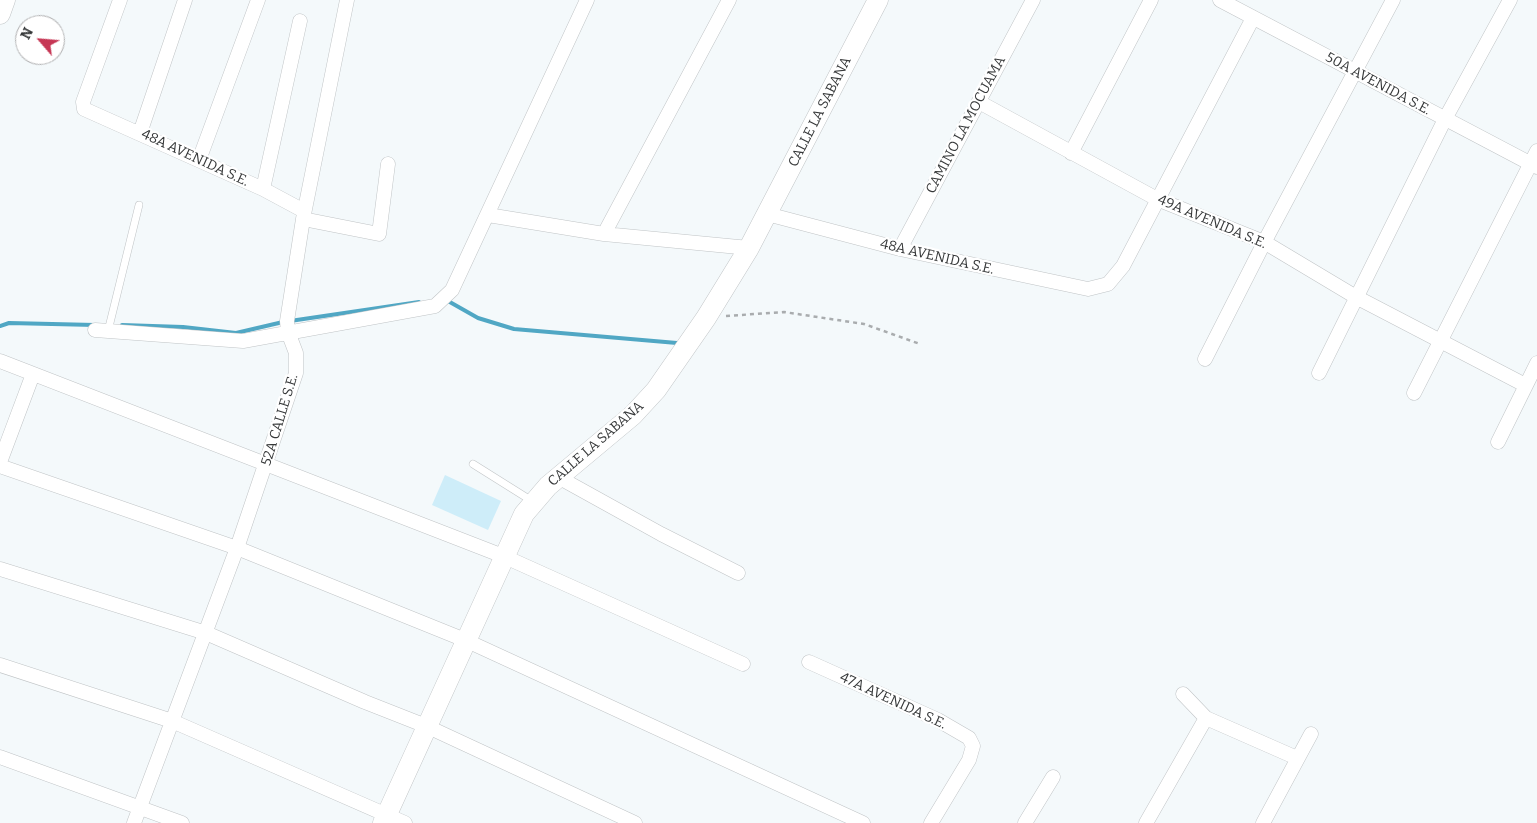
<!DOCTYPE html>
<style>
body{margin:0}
#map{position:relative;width:1537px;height:823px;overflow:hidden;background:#f4f9fb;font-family:Bitter,serif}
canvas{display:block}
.north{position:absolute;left:15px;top:15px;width:50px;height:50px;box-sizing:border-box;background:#fff;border:1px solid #afafb0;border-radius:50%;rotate:297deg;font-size:14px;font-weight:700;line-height:20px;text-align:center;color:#363839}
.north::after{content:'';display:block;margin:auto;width:18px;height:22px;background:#c63654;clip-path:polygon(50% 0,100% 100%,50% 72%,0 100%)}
</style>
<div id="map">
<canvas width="1537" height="823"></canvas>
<div class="north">N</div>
</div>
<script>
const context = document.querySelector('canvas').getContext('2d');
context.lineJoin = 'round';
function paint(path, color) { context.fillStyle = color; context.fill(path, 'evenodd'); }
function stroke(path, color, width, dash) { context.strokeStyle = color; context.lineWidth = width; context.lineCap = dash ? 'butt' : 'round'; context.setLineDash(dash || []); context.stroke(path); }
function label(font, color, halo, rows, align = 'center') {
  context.font = font + ' Bitter,serif'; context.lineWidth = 4.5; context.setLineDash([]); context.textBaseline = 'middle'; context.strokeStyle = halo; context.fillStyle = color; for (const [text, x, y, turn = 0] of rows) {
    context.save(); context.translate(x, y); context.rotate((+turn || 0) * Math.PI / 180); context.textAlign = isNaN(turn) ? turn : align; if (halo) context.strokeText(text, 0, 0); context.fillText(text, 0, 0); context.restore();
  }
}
const green = new Path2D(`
 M445 475 501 501 488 530 432 505Z`);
const stream = new Path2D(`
 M448 301 478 318 514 329 677 343
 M290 321 419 302
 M122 325 183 327 236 333 283 322
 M0 326 9 323 95 325`);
const path = new Path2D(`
 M726 316 784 312 864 324 920 344`);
const lane = new Path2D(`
 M108 331 139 205
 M473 464 532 501`);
const street = new Path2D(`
 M120 0 83 102 84 109 263 189 304 211
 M1220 0 1537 167
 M979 102 1157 199 1264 242 1356 297 1525 385
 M140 133 185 0
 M1071 153 1151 0
 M199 160 258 0
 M263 189 300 21
 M767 214 900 249 1088 289 1108 284 1123 266 1253 18
 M488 215 604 234 749 248
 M303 219 379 234 388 164
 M604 234 729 0
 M900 249 1033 0
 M95 330 243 341 435 306 452 290 587 0
 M1205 359 1268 235 1393 0
 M0 361 503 556 743 664
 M1319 373 1445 119 1510 0
 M1414 393 1537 151
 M1498 442 1537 363
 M0 462 33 374
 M0 466 237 548 465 640 863 823
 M558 477 661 534 738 573
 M0 569 206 633 365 702 426 726 635 823
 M809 662 938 720 969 738 973 746 969 760 931 823
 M0 665 172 721 405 823
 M1183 694 1206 718 1297 758
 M0 757 182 823
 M134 823 237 548 296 373V353L288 332 287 321 303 219 347 0
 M1025 823 1053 777
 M1146 823 1206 718
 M1263 823 1311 734`);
const secondary = new Path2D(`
 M0 14 5 0
 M383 823 524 514 548 486 633 415 656 390 706 318 749 248 878 0`);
const streetNames = [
 ["50A AVENIDA S.E.",1378,84,28],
 ["CALLE LA SABANA",820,112,-63],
 ["CAMINO LA MOCUAMA",966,125,-62],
 ["48A AVENIDA S.E.",195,158,25],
 ["49A AVENIDA S.E.",1212,222,23],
 ["48A AVENIDA S.E.",937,257,13],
 ["52A CALLE S.E.",280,420,-73],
 ["CALLE LA SABANA",596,444,-41],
 ["47A AVENIDA S.E.",893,701,25]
];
paint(green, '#ceedf9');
stroke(stream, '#50a7c4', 4);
stroke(lane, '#c0c4c6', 8);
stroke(street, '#c0c4c6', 15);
stroke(secondary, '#c0c4c6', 21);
stroke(path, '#a9acae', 2.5, [4, 4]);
stroke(lane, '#fff', 7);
stroke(street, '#fff', 14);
stroke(secondary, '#fff', 20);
label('14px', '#363839', '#fff', streetNames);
</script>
